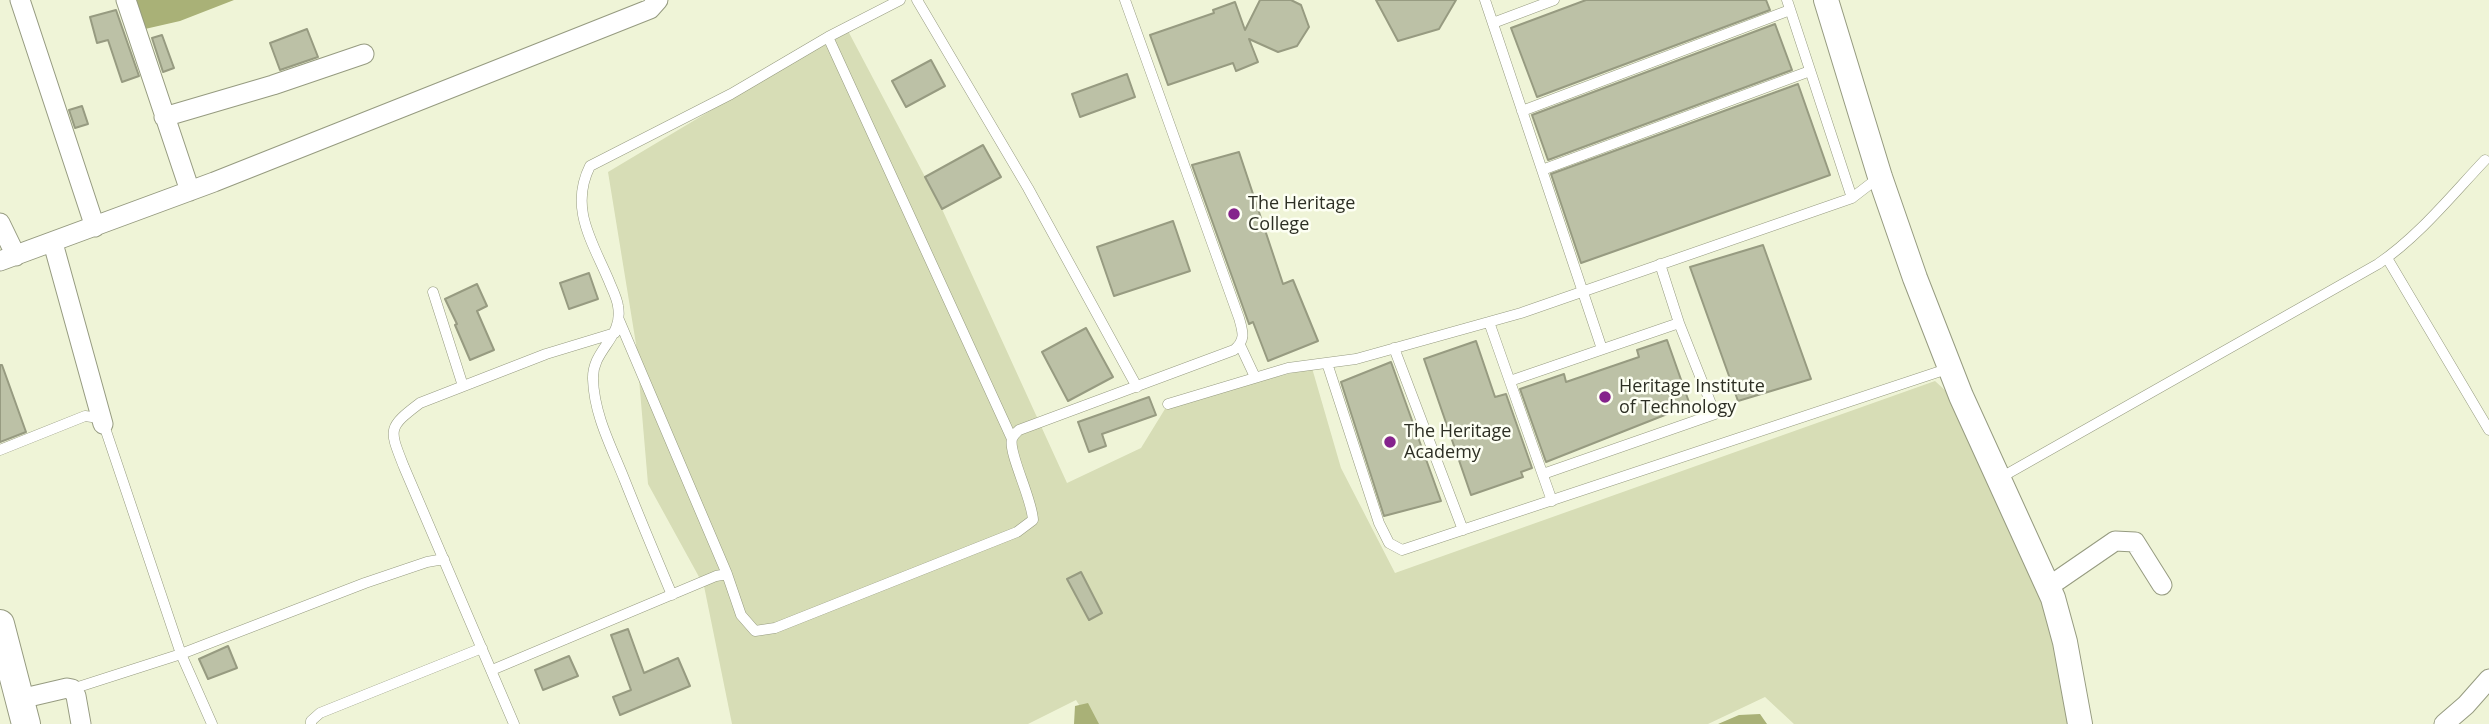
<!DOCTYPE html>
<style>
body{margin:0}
canvas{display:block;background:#eff4d7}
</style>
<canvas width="2489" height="724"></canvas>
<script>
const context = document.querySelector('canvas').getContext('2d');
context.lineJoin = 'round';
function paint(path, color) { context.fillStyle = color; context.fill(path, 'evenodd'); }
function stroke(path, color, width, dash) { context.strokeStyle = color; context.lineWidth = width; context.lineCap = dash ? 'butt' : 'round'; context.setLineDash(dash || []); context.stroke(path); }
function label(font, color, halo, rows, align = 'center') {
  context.font = font + ' "Open Sans",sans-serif'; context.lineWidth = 5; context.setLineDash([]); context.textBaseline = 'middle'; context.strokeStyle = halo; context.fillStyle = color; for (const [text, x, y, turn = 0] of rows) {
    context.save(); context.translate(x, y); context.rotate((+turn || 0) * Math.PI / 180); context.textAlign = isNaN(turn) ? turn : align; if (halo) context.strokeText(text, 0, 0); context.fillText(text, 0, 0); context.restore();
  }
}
const green = new Path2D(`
 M847 29 942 209 1067 483 1141 448 1168 404 1312 368 1341 468 1395 573 1935 381 1973 416 2063 612 2084 724H1794L1765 697 1708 724H1091L1076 700 1028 724H732L704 586 648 484 636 344 608 172Z`);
const water = new Path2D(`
 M134 0H234L180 21 145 29Z
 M1088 703 1099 724H1074L1075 706Z
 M1760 714 1767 724H1718L1739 715Z`);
const building = new Path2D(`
 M1260 0H1291L1301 5 1309 27 1297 46 1278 52 1249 39 1258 62 1236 71 1233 63 1168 85 1150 35 1214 13 1213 10 1235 2 1245 30Z
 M1376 0H1456L1439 29 1398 41Z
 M1586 0H1766L1770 10 1537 97 1511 28Z
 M116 10 139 76 122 82 108 40 97 43 90 17Z
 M1775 24 1792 70 1548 160 1532 115Z
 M307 29 318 57 280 70 270 43Z
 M162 35 174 68 163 72 152 38Z
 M931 60 945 86 906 107 892 81Z
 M1127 74 1135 97 1080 117 1072 94Z
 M1798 84 1830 175 1581 263 1551 174Z
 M82 106 88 124 75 128 69 110Z
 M983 145 1001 177 942 209 925 177Z
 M1239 152 1283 284 1293 280 1318 341 1268 361 1253 322 1249 324 1192 165Z
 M1173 221 1190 271 1114 296 1097 247Z
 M1763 245 1811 379 1738 401 1690 267Z
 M589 273 598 299 569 309 560 283Z
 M477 284 487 306 477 311 494 350 470 360 455 325 457 324 445 299Z
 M1086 328 1113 377 1068 401 1042 352Z
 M1667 340 1690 405 1546 462 1520 389 1564 374 1566 382 1639 357 1637 350Z
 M1476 341 1495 397 1506 394 1532 468 1521 472 1523 477 1471 495 1424 359Z
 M1391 362 1441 501 1384 516 1341 382Z
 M0 365H2L26 432 0 442Z
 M1149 397 1156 415 1102 434 1106 446 1089 452 1078 422Z
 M1081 572 1102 613 1089 620 1067 579Z
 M628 629 644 673 678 658 690 686 620 715 613 697 631 690 611 635Z
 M228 646 237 668 208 679 199 659Z
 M569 656 578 676 543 690 535 670Z`);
const service = new Path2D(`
 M917 0 1028 188 1137 387
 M1485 0 1602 349
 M1787 0 1852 198
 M1493 23 1554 0
 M828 37 1012 439
 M1522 111 1790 10
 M1542 170 1810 71
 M2387 258 2489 430
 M1660 264 1679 323
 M433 292 463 386
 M619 320 727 574
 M1489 322 1552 501
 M1240 345 1255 377
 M1394 348 1463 530
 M1327 363 1379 523 1389 543 1402 550 1950 368
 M1510 381 1679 323 1715 414 1543 474
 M1168 404 1288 368 1356 359 1521 313 1852 198 1878 178
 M0 450 85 416 99 418 105 428 181 654 212 724
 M2000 478 2378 264C2419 236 2451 196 2485 160
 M672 595C656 557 640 519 625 481 612 448 594 415 593 379 592 349 624 338 618 306 617 298 612 289 609 281 592 241 569 208 590 166L731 94 828 37 900 0
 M492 670 716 576 727 574 741 615 755 631 775 628 1017 532 1033 520C1032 498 1008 453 1012 439 1013 435 1016 433 1019 430L1234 350C1246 340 1243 332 1239 318L1125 0
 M72 689 181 654 365 583 427 562 444 559
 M311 724V721L320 713 482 648
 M514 724 404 467C389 429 387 428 420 403L546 354 615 333`);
const minor = new Path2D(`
 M20 0 95 227
 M126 0 190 191
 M164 117 273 85 364 54
 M0 223 16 256
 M53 243 103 424
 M0 261 214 182 650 9 658 0
 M2048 587 2115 541 2135 542 2162 585
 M20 699 67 688 72 689 76 696 81 724
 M2444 724 2466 705 2489 679`);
const tertiary = new Path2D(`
 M1826 0 1880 177 1915 278 1961 396 2053 598 2065 642 2080 724`);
const secondary = new Path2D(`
 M0 624 26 724`);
const markers = [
 [1234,214,7,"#85238c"],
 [1605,397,7,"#85238c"],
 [1390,442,7,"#85238c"]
];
const poiNames = [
 ["The Heritage",1248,204],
 ["College",1248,225],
 ["Heritage Institute",1619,387],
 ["of Technology",1619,408],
 ["The Heritage",1404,432],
 ["Academy",1404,453]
];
paint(green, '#d7ddb6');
paint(water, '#a9b177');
paint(building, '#bcc1a6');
stroke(building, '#979b81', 2);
stroke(service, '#969b80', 11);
stroke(minor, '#969b80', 21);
stroke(tertiary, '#969b80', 26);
stroke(secondary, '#969b80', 30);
stroke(service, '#fff', 10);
stroke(minor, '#fff', 19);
stroke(tertiary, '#fff', 24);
stroke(secondary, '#fff', 28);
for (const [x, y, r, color] of markers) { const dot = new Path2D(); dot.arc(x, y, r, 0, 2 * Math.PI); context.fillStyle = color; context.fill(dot); stroke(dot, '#fdfff3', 2.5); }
label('18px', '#2d2f24', '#fdfff3', poiNames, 'left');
</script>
